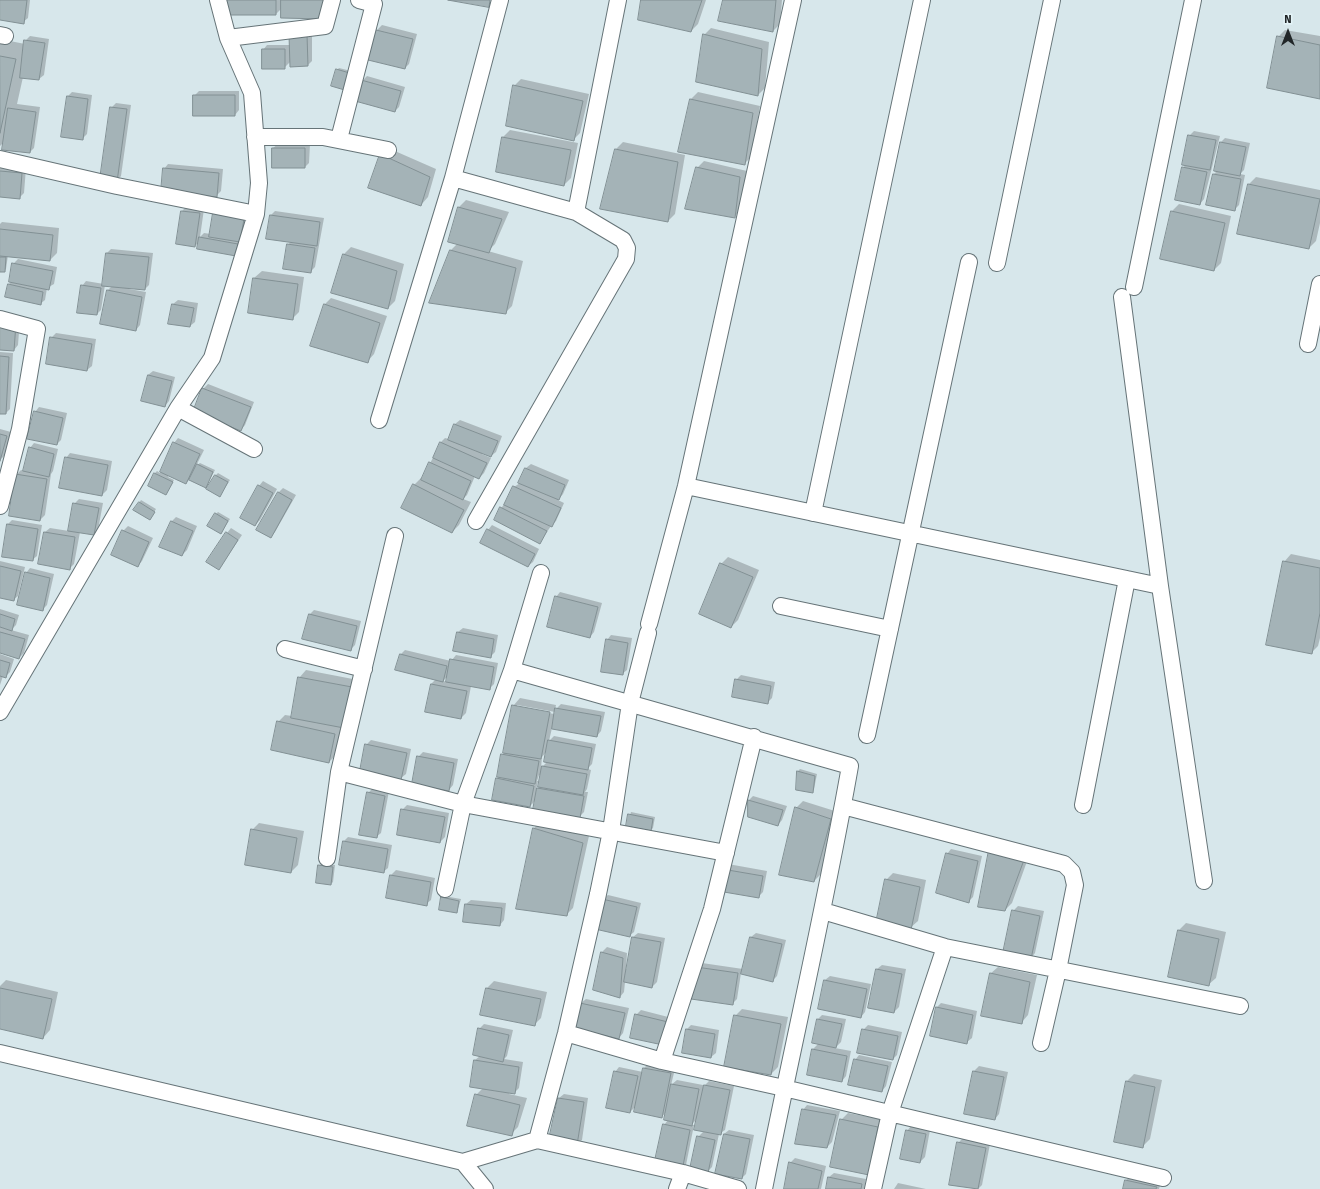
<!DOCTYPE html>
<style>
body{margin:0}
#map{position:relative;width:1320px;height:1189px;overflow:hidden;background:#d7e7eb;font-family:"Fira Sans",sans-serif}
canvas{display:block}
.north{position:absolute;left:1268px;top:12px;width:40px;height:40px;-webkit-text-stroke:3px #e4f4f8;paint-order:stroke;rotate:0deg;font-size:11px;font-weight:700;line-height:16px;text-align:center;color:#212628}
.north::after{content:'';display:block;margin:auto;width:14px;height:18px;background:#212628;clip-path:polygon(50% 0,100% 100%,50% 72%,0 100%)}
</style>
<div id="map">
<canvas width="1320" height="1189"></canvas>
<div class="north">N</div>
</div>
<script>
const context = document.querySelector('canvas').getContext('2d');
context.lineJoin = 'round';
function paint(path, color) { context.fillStyle = color; context.fill(path, 'evenodd'); }
function stroke(path, color, width, dash) { context.strokeStyle = color; context.lineWidth = width; context.lineCap = dash ? 'butt' : 'round'; context.setLineDash(dash || []); context.stroke(path); }
const shadow = new Path2D(`
 M0 0H30L28 18 23 22 0 19Z
 M226 0H332L282 8 276 14Z
 M642 0H706L698 24 691 31Z
 M724 0H782L780 24 773 31Z
 M382 25 417 34 409 64 405 68 369 59 377 30Z
 M711 28 769 42 765 88 758 95 697 81 704 35Z
 M312 30V61L308 65 291 61 284 68 263 50 267 45H291Z
 M1285 30 1320 36V98L1278 37Z
 M30 36 49 39 44 75 39 79 23 77 17 104 40 107 34 148 30 152 4 142 0 146V39L25 44V41Z
 M339 68 355 72 349 88 337 70Z
 M367 76 405 87 399 107 395 111 362 81Z
 M521 79 589 94 580 133 573 140 514 86Z
 M199 91H239V110L235 115 194 96Z
 M72 92 92 95 87 134 82 139 67 97Z
 M698 92 760 106 751 157 744 164 690 100Z
 M116 103 131 105 121 176 117 181 111 108Z
 M510 130 578 143 571 178 564 185 497 171 503 137Z
 M1194 131 1220 136 1204 199 1200 204 1183 168 1186 164 1189 136Z
 M1225 138 1250 143 1244 170 1240 174 1245 175 1239 205 1234 210 1208 205 1214 174 1218 170 1221 142Z
 M623 142 685 155 675 214 668 221 616 149Z
 M278 144H310L309 163 305 167 273 148Z
 M388 148 436 169 428 197 421 205 369 187Z
 M704 161 747 171 741 210 734 217 697 168Z
 M168 164 223 169 221 191 216 196 164 169Z
 M0 166 26 168 24 193 19 198 0 196Z
 M1256 177 1320 190V223L1316 241 1309 248 1249 184Z
 M466 200 509 212 495 244 488 251 523 261 512 306 505 313 430 302 451 250 458 243 449 241 459 207Z
 M1179 204 1231 216 1221 263 1214 270 1172 211Z
 M186 207 204 209 200 237 204 233 211 234 248 214 240 250 199 242 195 246 182 211Z
 M275 211 324 218 315 267 310 272 288 245 291 241 271 215Z
 M2 222 59 228 57 253 50 260 8 255 6 269 4 271H0V224Z
 M351 247 404 264 395 301 388 308 332 292 344 254Z
 M111 249 153 253 149 285 145 289 129 288V289L146 292 140 325 136 330 108 290 112 286 105 285 101 310 97 314 82 286 86 281 104 284 107 253Z
 M18 259 57 267 54 284 47 288 45 300 40 304 9 284 11 282 13 264Z
 M262 271 304 277 299 312 292 319 254 278Z
 M331 298 387 316 374 354 367 362 324 305Z
 M178 300 198 303 195 322 190 326 173 304Z
 M20 319 18 345 14 350 0 349Z
 M56 333 96 339 92 366 87 370 51 338Z
 M0 352 13 353 10 409 6 413H0Z
 M153 371 175 377 169 401 165 406 148 375Z
 M208 384 254 402 245 425 241 430 203 389Z
 M39 407 67 413 61 440 57 444 35 412Z
 M460 420 502 436 496 452 491 456 482 453V454L491 458 484 473 479 478 475 476 467 495 463 499 471 502 459 525 452 532 414 485 421 478 422 479 441 442 445 438 449 439 455 424Z
 M0 429 11 432 5 455 0 460Z
 M178 438 204 450 196 466 200 463 215 470 206 487 190 479 186 483 169 475 168 477 174 480 166 494 149 485 155 473 157 471 160 473 174 443Z
 M34 443 58 449 53 471 51 474 45 515 40 520 16 475 21 470 24 471 30 448Z
 M70 453 112 461 107 490 102 495 66 458Z
 M531 464 569 480 563 494 558 500 564 503 556 521 551 526 540 542 495 519 514 487 520 483 526 468Z
 M218 473 230 480 221 494 216 475Z
 M263 481 277 489 260 520 255 525 259 486Z
 M283 488 296 495 275 532 271 537 279 492Z
 M79 499 103 503 98 530 94 534 80 532 74 564 69 569 45 532 50 528 69 531 74 504Z
 M141 500 156 509 151 517 135 510Z
 M218 512 230 519 221 533 216 514Z
 M176 517 197 526 187 550 182 555 171 522Z
 M12 520 42 525 37 556 32 560 7 525Z
 M492 525 539 549 533 562 528 566 488 530Z
 M128 526 153 538 142 561 138 566 123 531Z
 M231 528 242 535 219 569 227 533Z
 M1291 554 1320 560V638L1318 646 1311 653 1284 562Z
 M728 557 759 570 738 620 731 627 721 564Z
 M0 561 25 567 18 596 13 600 0 597Z
 M30 568 54 574 47 605 42 610 26 573Z
 M560 592 602 603 594 632 590 637 556 597Z
 M0 609 19 615 16 625 11 630 29 635 24 653 19 658 0 652Z
 M314 610 361 621 355 645 350 650 309 615Z
 M463 628 498 635 495 652 490 657 458 632Z
 M611 635 632 638 627 670 622 674 607 640Z
 M405 650 451 661 456 655 498 663 494 684 489 689 471 686 466 713 461 718 431 684 436 679 401 654ZM449 675 447 682 443 681Z
 M0 654 14 659 10 672 5 677 3 676 0 685Z
 M306 670 358 680 336 755 329 762 278 722 285 715 292 716 299 678Z
 M741 675 775 682 772 698 767 703 736 680Z
 M520 698 556 705 555 710 561 704 605 712 601 731 597 736 552 728 549 741 554 736 596 744 592 764 587 769 591 770 587 789 585 792H588L584 812 579 817 536 800 530 806 497 779 499 777 502 755 504 753 513 706ZM517 705 555 712 554 714 517 707ZM547 751 548 761 541 768 542 757ZM539 775 541 776 540 786 536 790 538 781H537Z
 M371 740 411 749 406 774 401 778 366 745Z
 M423 752 458 759 453 785 449 790 418 757Z
 M800 769 817 774 814 789 812 791 797 789 798 771Z
 M373 788 389 791 381 833 376 837 368 793Z
 M753 796 787 806 782 820 778 825 749 800Z
 M803 801 838 812 821 874 814 881 796 808Z
 M407 805 449 813 445 837 440 842 402 810Z
 M631 812 655 817 653 828 651 830 627 825Z
 M541 821 589 836 573 908 566 915 534 828Z
 M259 823 304 831 298 865 291 872 252 830Z
 M348 837 392 845 388 868 383 872 344 841Z
 M951 849 982 856 973 897 969 901 947 854Z
 M990 851 1030 853 1012 903 1005 910Z
 M321 864 335 865 333 882 331 884 319 866Z
 M728 864 767 871 763 892 758 897 720 890Z
 M396 870 435 878 431 900 426 904 387 897 391 875Z
 M893 873 926 880 918 921 910 928 886 880Z
 M608 895 641 903 634 932 629 936 603 899Z
 M444 896 461 899 457 912 442 898Z
 M471 900 506 903 504 920 500 925 466 904Z
 M1018 906 1044 911 1035 953 1031 958 1013 911Z
 M1186 923 1226 932 1216 978 1208 985 1179 930Z
 M638 933 665 938 657 982 652 987 625 982 624 992 620 997 594 989 602 952 607 947 627 953 626 969H627L633 937Z
 M756 933 786 940 777 976 772 981 741 973 737 999 732 1004 692 998 702 963 743 969 751 937Z
 M882 965 906 969 899 1007 894 1012 869 1007 877 969Z
 M998 967 1037 975 1028 1015 1021 1023 990 974Z
 M830 976 871 984 865 1012 861 1017 825 980Z
 M6 980 58 992 50 1030 43 1038 0 1028V986Z
 M494 981 547 992 541 1018 534 1025 481 1014 487 988Z
 M586 999 629 1008 623 1033 619 1038 576 1028 581 1003Z
 M941 1003 977 1011 972 1038 967 1042 936 1008Z
 M742 1009 788 1017 778 1067 771 1074 735 1016Z
 M641 1010 672 1018 668 1039 636 1015Z
 M822 1015 846 1019 841 1042 835 1048 851 1051 846 1076 842 1081 813 1049 819 1043 818 1019Z
 M484 1024 513 1030 507 1056 504 1059 523 1062 519 1088 514 1093 510 1092 509 1094 527 1098 518 1127 511 1134 476 1095 483 1088 475 1060 480 1056 479 1029Z
 M691 1025 719 1030 716 1053 711 1057 686 1030Z
 M868 1025 902 1032 897 1055 893 1059 863 1030Z
 M859 1055 892 1062 886 1086 882 1091 855 1060Z
 M649 1063 675 1069 671 1085 677 1080 703 1085V1087L709 1081 734 1086 725 1130 719 1134 712 1167 707 1172 698 1137 704 1131 698 1118 691 1125H694L686 1165 681 1170 664 1125 668 1120 667 1112 661 1117 636 1106 630 1112 615 1072 619 1067 643 1072 644 1068Z
 M979 1066 1008 1072 999 1114 995 1119 966 1113 974 1071Z
 M1134 1074 1162 1080 1150 1139 1143 1146 1127 1081Z
 M564 1094 588 1098 582 1140 577 1144 550 1138 559 1098Z
 M807 1105 840 1111 832 1142 827 1147 803 1110Z
 M848 1113 885 1120 868 1174 841 1120Z
 M911 1126 930 1130 925 1157 920 1162 907 1131Z
 M729 1130 754 1135 746 1174 742 1178 724 1134Z
 M963 1138 990 1144 982 1185 978 1189 950 1185 958 1143Z
 M795 1158 826 1166 821 1189H785L790 1163Z
 M834 1173 866 1179 864 1189H827L829 1177Z
 M1131 1176 1161 1182 1159 1189H1124L1126 1180Z
 M898 1183 926 1189H894Z`);
const building = new Path2D(`
 M0 0H27L24 24 0 20Z
 M225 0H276V15H225Z
 M281 0H327L323 19 281 18Z
 M448 0H490L489 7Z
 M641 0H702L691 32 638 20Z
 M723 0H776L773 32 718 21Z
 M376 30 413 39 405 69 368 60Z
 M307 34 308 66 290 67 289 35Z
 M703 34 762 49 758 96 696 82Z
 M1277 36 1320 45V99L1267 88Z
 M24 40 45 43 39 80 20 78Z
 M262 49H285V69H262Z
 M0 56 16 59 0 133Z
 M336 69 353 74 348 91 331 86Z
 M361 80 401 91 395 112 355 101Z
 M513 85 583 101 574 141 506 126Z
 M193 95H235V116H193Z
 M67 96 88 99 83 140 61 137Z
 M690 99 753 113 745 165 678 152Z
 M110 107 127 109 117 182 100 179Z
 M8 108 36 112 30 153 2 150Z
 M1188 135 1216 140 1210 170 1182 165Z
 M502 137 571 150 564 186 496 172Z
 M1220 142 1246 147 1240 176 1214 171Z
 M272 148H305V168H272Z
 M615 149 678 162 668 222 600 209Z
 M380 154 430 177 421 206 368 188Z
 M696 167 740 177 735 218 685 209Z
 M1182 167 1207 172 1200 205 1175 200Z
 M163 168 219 173 217 197 161 192Z
 M0 171 22 173 20 199 0 197Z
 M1213 174 1241 179 1235 211 1206 205Z
 M1248 184 1320 199 1309 249 1237 234Z
 M458 207 502 219 489 253 448 242Z
 M181 211 200 213 195 247 176 244Z
 M1171 211 1225 223 1214 271 1160 259Z
 M213 213 244 219 240 242 209 237Z
 M270 215 320 222 317 246 266 239Z
 M0 229 53 235 50 261 0 256Z
 M199 237 238 244 236 256 197 249Z
 M287 244 315 248 311 273 283 269Z
 M450 250 516 268 506 314 429 303Z
 M106 253 149 257 145 290 102 286Z
 M343 254 397 271 388 309 331 293Z
 M0 257H6L5 272H0Z
 M12 263 53 271 49 290 9 282Z
 M253 278 298 284 293 320 248 313Z
 M8 284 43 292 41 305 5 297Z
 M81 285 101 288 97 315 77 313Z
 M107 290 142 297 136 331 100 324Z
 M172 304 194 308 190 327 168 324Z
 M324 304 380 323 368 363 310 346Z
 M0 322 16 323 14 351 0 350Z
 M50 337 92 344 87 371 46 364Z
 M0 356 9 357 6 414H0Z
 M148 375 172 381 165 407 141 401Z
 M202 388 251 407 241 431 193 412Z
 M34 411 63 418 57 445 27 439Z
 M454 424 498 441 491 457 448 440Z
 M0 434 7 436 0 461Z
 M173 442 200 454 186 484 160 472Z
 M440 442 487 463 479 479 433 458Z
 M29 447 54 454 49 477 23 471Z
 M65 457 108 465 102 496 59 488Z
 M429 462 471 481 463 500 421 480Z
 M197 464 213 472 206 488 189 480Z
 M525 468 565 485 559 500 518 483Z
 M154 473 173 482 166 495 148 486Z
 M15 474 47 479 40 521 9 516Z
 M215 475 228 482 220 497 206 489Z
 M413 484 464 510 452 533 401 508Z
 M258 485 273 493 255 526 240 518Z
 M513 486 561 508 552 527 504 505Z
 M278 492 292 500 271 538 256 530Z
 M139 502 155 512 150 520 133 510Z
 M73 503 99 508 94 535 68 531Z
 M500 507 547 531 540 544 494 520Z
 M215 513 228 521 221 534 207 526Z
 M171 521 193 531 182 556 159 547Z
 M7 524 38 529 33 561 2 557Z
 M487 529 535 554 528 567 480 543Z
 M122 530 149 542 138 567 111 555Z
 M44 532 75 537 70 570 38 564Z
 M226 532 238 540 219 570 206 562Z
 M1283 561 1320 568V613L1312 654 1266 645Z
 M720 563 753 577 731 628 699 614Z
 M0 566 21 571 14 601 0 598Z
 M25 572 50 578 43 611 17 605Z
 M555 596 598 607 590 638 547 627Z
 M0 614 15 619 12 631 0 627Z
 M309 614 357 626 351 651 302 639Z
 M0 632 25 639 19 659 0 653Z
 M457 632 494 639 491 658 453 651Z
 M606 639 628 643 623 675 601 672Z
 M400 654 447 666 443 682 395 670Z
 M450 659 494 667 490 690 446 682Z
 M0 660 10 663 6 678 0 676Z
 M298 677 352 687 344 728 291 718Z
 M735 679 771 686 768 704 732 697Z
 M431 684 467 691 461 719 425 712Z
 M512 705 550 712 541 759 503 753Z
 M555 708 601 716 597 737 552 729Z
 M277 721 335 734 329 763 271 750Z
 M548 740 592 748 588 770 544 762Z
 M365 744 407 753 401 780 360 771Z
 M501 754 539 761 535 784 497 777Z
 M417 756 454 763 449 791 412 784Z
 M542 766 587 774 583 795 538 787Z
 M797 771 815 776 813 793 796 790Z
 M496 778 534 786 530 807 492 800Z
 M537 788 584 796 580 818 533 810Z
 M367 792 385 796 377 838 359 835Z
 M748 800 783 810 778 826 748 817Z
 M795 807 831 819 814 882 779 875Z
 M401 809 445 817 440 843 397 835Z
 M628 814 653 819 651 831 626 826Z
 M533 828 583 843 567 916 516 909Z
 M251 829 297 838 291 873 245 865Z
 M343 841 388 849 384 873 339 865Z
 M989 850 1024 860 1005 911 978 907Z
 M946 853 978 861 969 903 936 893Z
 M318 865 333 867 331 885 316 883Z
 M722 869 763 876 759 898 718 891Z
 M390 875 431 882 427 906 386 898Z
 M885 879 920 887 911 930 876 923Z
 M441 897 459 901 457 913 439 910Z
 M602 899 637 907 630 937 595 929Z
 M465 904 502 908 500 926 463 922Z
 M1012 910 1040 916 1031 959 1003 953Z
 M1178 930 1219 939 1209 986 1168 977Z
 M632 937 661 942 652 988 624 982Z
 M750 937 782 944 773 982 741 974Z
 M601 952 623 958 620 998 593 990Z
 M696 967 738 973 733 1005 691 999Z
 M876 969 902 974 894 1013 868 1008Z
 M990 973 1030 982 1022 1024 981 1016Z
 M824 980 867 989 861 1018 818 1009Z
 M0 988 52 999 43 1039 0 1029Z
 M486 988 541 999 535 1026 480 1015Z
 M580 1003 625 1013 619 1039 574 1028Z
 M936 1007 973 1015 967 1044 930 1036Z
 M635 1014 668 1022 663 1045 630 1038Z
 M734 1015 781 1024 771 1075 724 1067Z
 M817 1019 842 1024 836 1048 812 1043Z
 M478 1028 509 1035 503 1062 473 1055Z
 M686 1029 715 1034 711 1058 682 1053Z
 M862 1029 898 1036 893 1060 857 1053Z
 M812 1049 847 1056 842 1082 807 1075Z
 M854 1059 888 1066 882 1092 848 1085Z
 M474 1060 519 1067 515 1094 470 1087Z
 M643 1068 671 1073 662 1118 634 1112Z
 M614 1071 638 1076 630 1113 606 1108Z
 M973 1071 1004 1077 995 1120 964 1114Z
 M1126 1081 1155 1087 1143 1148 1114 1142Z
 M671 1084 699 1089 692 1126 664 1120Z
 M704 1085 730 1090 721 1135 694 1130Z
 M475 1094 520 1105 512 1136 467 1126Z
 M558 1098 584 1102 577 1145 549 1139Z
 M802 1109 836 1115 827 1148 795 1144Z
 M840 1119 878 1127 869 1175 830 1167Z
 M663 1124 690 1130 682 1171 654 1165Z
 M906 1130 926 1134 920 1163 900 1159Z
 M724 1134 750 1139 742 1179 715 1174Z
 M697 1136 715 1140 708 1173 690 1169Z
 M957 1142 986 1148 978 1189 949 1185Z
 M789 1162 822 1171 818 1189H784Z
 M828 1177 862 1184 861 1189H826Z
 M1125 1180 1157 1187 1156 1189H1123Z`);
const street = new Path2D(`
 M0 35 5 36
 M228 38 325 26 332 0
 M255 137H323L388 150
 M339 139 374 4 359 0
 M0 159 117 186 256 214
 M453 178 500 0
 M576 212 618 0
 M997 263 1052 0
 M1134 287 1193 0
 M1122 297 1160 586 1204 881
 M0 319 37 329 20 429 0 506
 M1308 344 1320 284
 M178 408 254 449
 M379 420 453 178 576 212 623 240 627 248 626 259 476 521
 M686 486 1160 586
 M813 513 922 0
 M781 606 890 629
 M649 624 686 486 793 0
 M285 649 364 669
 M512 670 541 573
 M0 712 178 408 212 358 256 214 259 183 252 93 228 38 218 0
 M867 735 969 262
 M339 772 463 804 726 853
 M1083 805 1127 579
 M843 806 1064 864 1072 872 1075 885 1058 970 1041 1043
 M327 858 339 772 395 536
 M445 889 463 804 512 670 850 766C825 908 792 1048 764 1189
 M823 911 945 947 1240 1006
 M566 1033 662 1061 784 1088 1163 1178
 M0 1053 463 1162 537 1140 683 1173 738 1189
 M662 1061 712 909 754 737
 M537 1140 566 1033 598 894 611 831 630 703 648 633
 M463 1162 485 1189
 M677 1189 683 1173
 M873 1189 890 1113 945 947`);
paint(shadow, '#0003');
paint(building, '#a4b3b7');
stroke(building, '#829094', 1);
stroke(street, '#667478', 18);
stroke(street, '#fff', 16);
</script>
